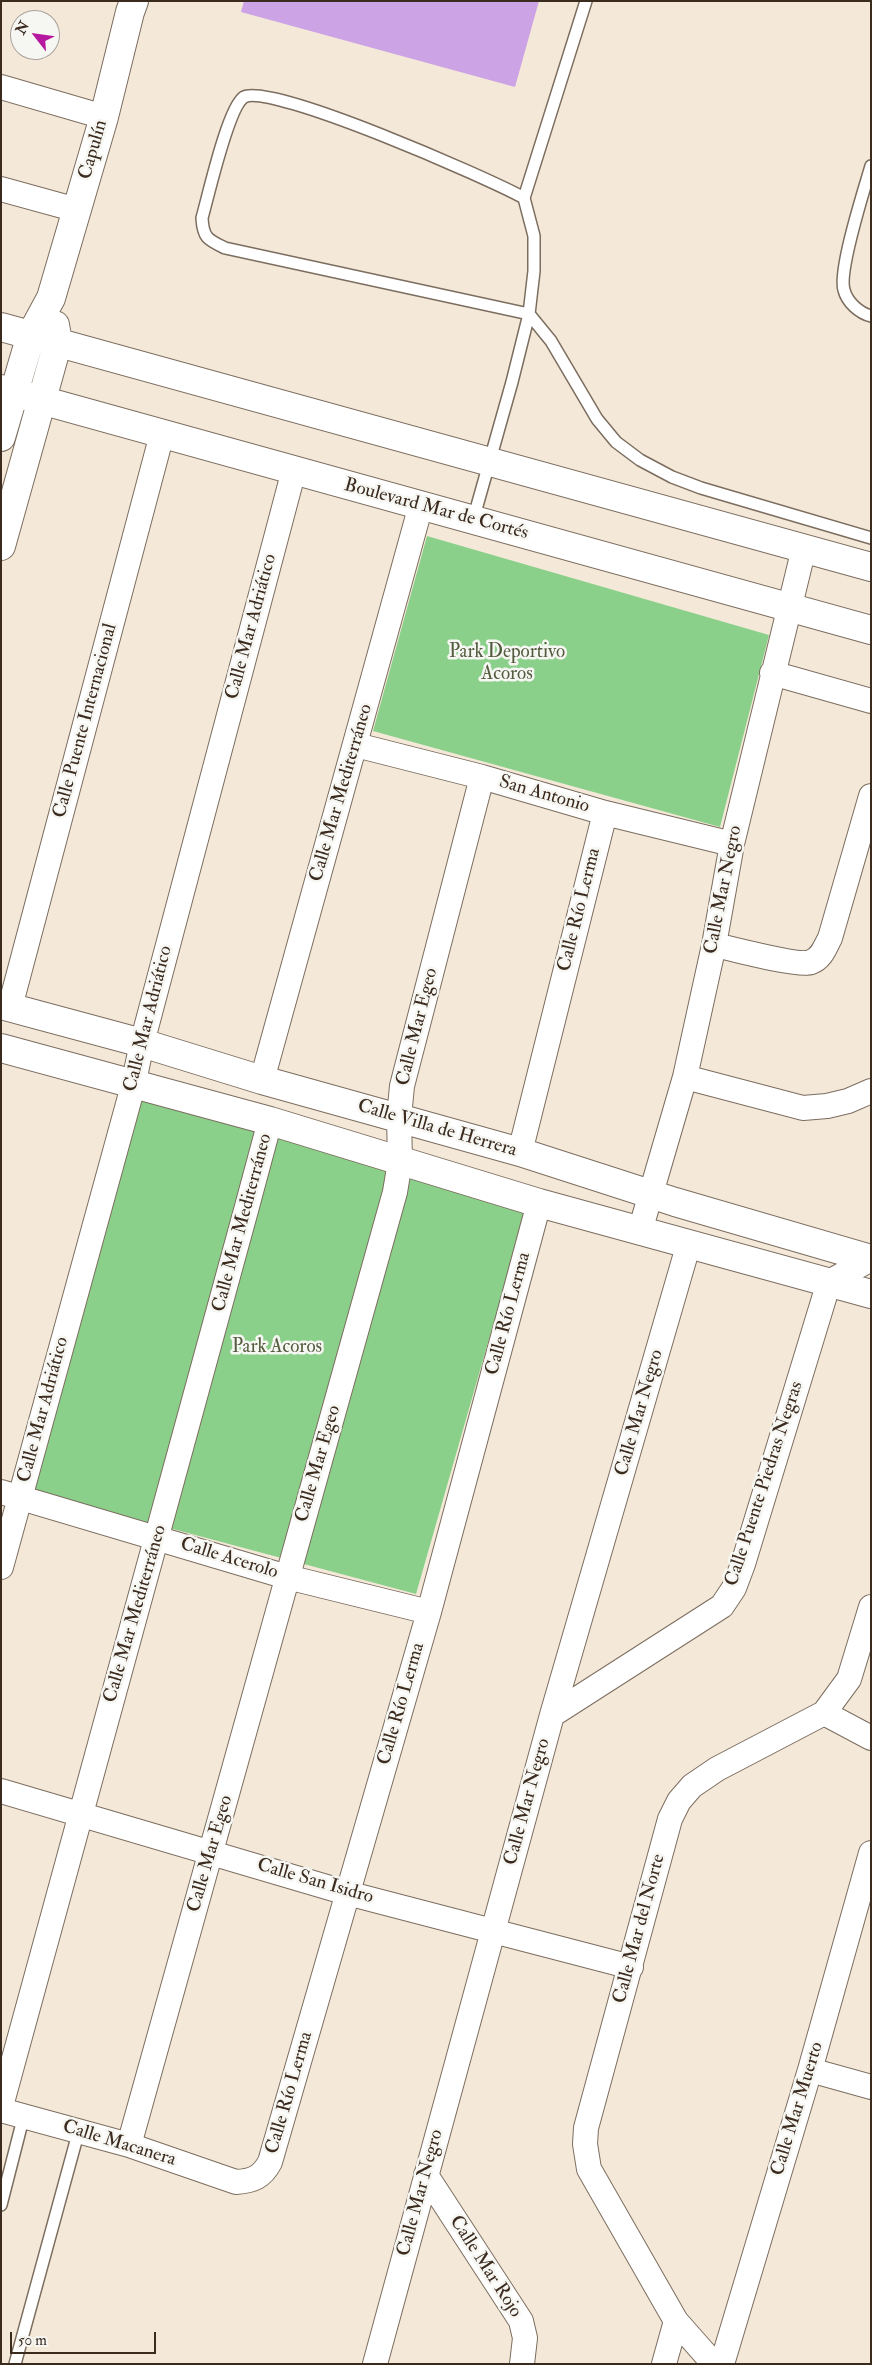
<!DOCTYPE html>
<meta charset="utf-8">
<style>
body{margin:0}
#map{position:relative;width:872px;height:2365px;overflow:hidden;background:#f4e9d9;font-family:"IM FELL Double Pica",serif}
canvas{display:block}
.frame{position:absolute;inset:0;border:2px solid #3b2a1e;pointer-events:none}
.north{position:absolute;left:10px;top:10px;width:50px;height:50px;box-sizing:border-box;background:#f6f6f2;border:1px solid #aba49d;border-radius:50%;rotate:300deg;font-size:14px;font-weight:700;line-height:20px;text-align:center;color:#3b2a1e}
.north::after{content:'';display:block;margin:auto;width:18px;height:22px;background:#b5179e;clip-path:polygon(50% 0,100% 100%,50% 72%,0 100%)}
.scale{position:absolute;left:10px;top:2332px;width:146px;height:22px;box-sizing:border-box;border:2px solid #3b2a1e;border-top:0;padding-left:6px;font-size:15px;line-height:18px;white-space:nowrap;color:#3b2a1e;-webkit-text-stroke:4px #f6f6f2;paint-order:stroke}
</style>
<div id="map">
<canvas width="872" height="2365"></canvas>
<div class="frame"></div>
<div class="north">N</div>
<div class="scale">50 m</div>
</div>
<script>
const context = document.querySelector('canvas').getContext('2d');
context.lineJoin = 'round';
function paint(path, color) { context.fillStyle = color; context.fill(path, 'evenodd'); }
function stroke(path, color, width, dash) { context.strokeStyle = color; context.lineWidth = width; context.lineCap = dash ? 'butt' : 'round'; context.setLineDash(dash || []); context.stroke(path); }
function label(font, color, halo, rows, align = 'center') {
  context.font = font + ' "IM FELL Double Pica",serif'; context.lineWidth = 5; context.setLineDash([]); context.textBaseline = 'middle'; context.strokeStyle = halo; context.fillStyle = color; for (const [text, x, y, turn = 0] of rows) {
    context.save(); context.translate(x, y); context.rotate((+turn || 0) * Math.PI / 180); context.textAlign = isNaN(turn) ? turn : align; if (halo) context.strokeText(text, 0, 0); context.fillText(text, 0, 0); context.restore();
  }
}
const green = new Path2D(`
 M427 536 769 635 720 827 373 731Z
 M140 1097 527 1206 416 1594 27 1490Z`);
const building = new Path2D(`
 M244 1H539L515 87 241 12Z`);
const lane = new Path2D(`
 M871 166C864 190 838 271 844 290 847 302 859 313 871 316
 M524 198 586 1
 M473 520 512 382 529 314 534 271V236L524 198C490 179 270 82 244 97 228 107 208 197 202 218 203 238 208 240 225 248L529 314 551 341 597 419 616 442 640 460 672 477 701 488 871 538
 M1 2205 24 2115
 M15 2364 79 2130`);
const street = new Path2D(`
 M1 87 104 117
 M1 189 77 210
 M772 673 871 701
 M356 745 482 777 605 813 732 844
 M714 945C731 948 798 967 811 962 822 958 825 947 830 938L871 796
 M10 1007 162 434
 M685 1077 803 1108 827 1106 848 1101 871 1091
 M262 1080 421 505
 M520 1152 605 813
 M640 1231 685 1077 714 945 732 844 804 548
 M1 1492 287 1577 429 1612
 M1 1567 133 1086 142 1043 294 470
 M824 1713 871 1738
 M552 1715 722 1606 734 1588 743 1564 829 1282 871 1259
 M1 1791 347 1893 631 1967
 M810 2070 871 2087
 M1 2106C90 1778 182 1450 270 1121
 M1 2110 129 2145 236 2182C253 2181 262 2177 270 2162L429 1612 539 1203
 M129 2145 395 1192 400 1162 399 1117 402 1086 482 777
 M426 2175 521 2321 525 2338 522 2364
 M375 2364 552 1715 689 1243
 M664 2364 676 2321
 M714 2364 676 2321 589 2169 585 2144 586 2128 670 1819 679 1801 692 1786 717 1769 824 1713 849 1679 871 1607
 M722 2364 810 2070 871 1853`);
const secondary = new Path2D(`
 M1 327 871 567
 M1 389 871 630
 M1 437 31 335 51 298 104 117 130 12 134 1
 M1 546 58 342 55 325
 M1 1005 142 1043 262 1080 520 1152 675 1202 871 1259
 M1 1048 270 1121 539 1203 871 1294`);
const streetNames = [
 ["Capulín",94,150,-74],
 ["Boulevard Mar de Cortés",436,510,15],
 ["Calle Mar Adriático",252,627,-75],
 ["Calle Puente Internacional",86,721,-75],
 ["Calle Mar Mediterráneo",342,793,-74],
 ["San Antonio",544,795,16],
 ["Calle Mar Negro",724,890,-79],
 ["Calle Río Lerma",580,910,-76],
 ["Calle Mar Adriático",149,1019,-76],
 ["Calle Mar Egeo",418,1027,-76],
 ["Calle Villa de Herrera",437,1129,16],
 ["Calle Mar Mediterráneo",243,1223,-75],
 ["Calle Río Lerma",509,1314,-75],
 ["Calle Mar Adriático",44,1410,-75],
 ["Calle Mar Negro",640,1413,-74],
 ["Calle Mar Egeo",319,1464,-74],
 ["Calle Puente Piedras Negras",765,1484,-72],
 ["Calle Acerolo",229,1559,17],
 ["Calle Mar Mediterráneo",136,1614,-74],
 ["Calle Río Lerma",402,1704,-74],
 ["Calle Mar Negro",528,1802,-75],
 ["Calle Mar Egeo",211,1854,-74],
 ["Calle San Isidro",315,1882,16],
 ["Calle Mar del Norte",640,1929,-75],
 ["Calle Río Lerma",290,2093,-74],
 ["Calle Mar Muerto",798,2109,-73],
 ["Calle Macanera",119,2144,17],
 ["Calle Mar Negro",421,2193,-75],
 ["Calle Mar Rojo",485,2267,57]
];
const parkNames = [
 ["Park Deportivo",507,653],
 ["Acoros",507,675],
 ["Park Acoros",277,1348]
];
paint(green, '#8ad08a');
paint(building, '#cca3e5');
stroke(lane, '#7c6d5f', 14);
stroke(street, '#7c6d5f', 26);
stroke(secondary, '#7c6d5f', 30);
stroke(lane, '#fff', 11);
stroke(street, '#fff', 24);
stroke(secondary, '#fff', 28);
label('19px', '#3b2a1e', '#f6f6f2', streetNames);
label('19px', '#535c3e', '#f6f6f2', parkNames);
</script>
